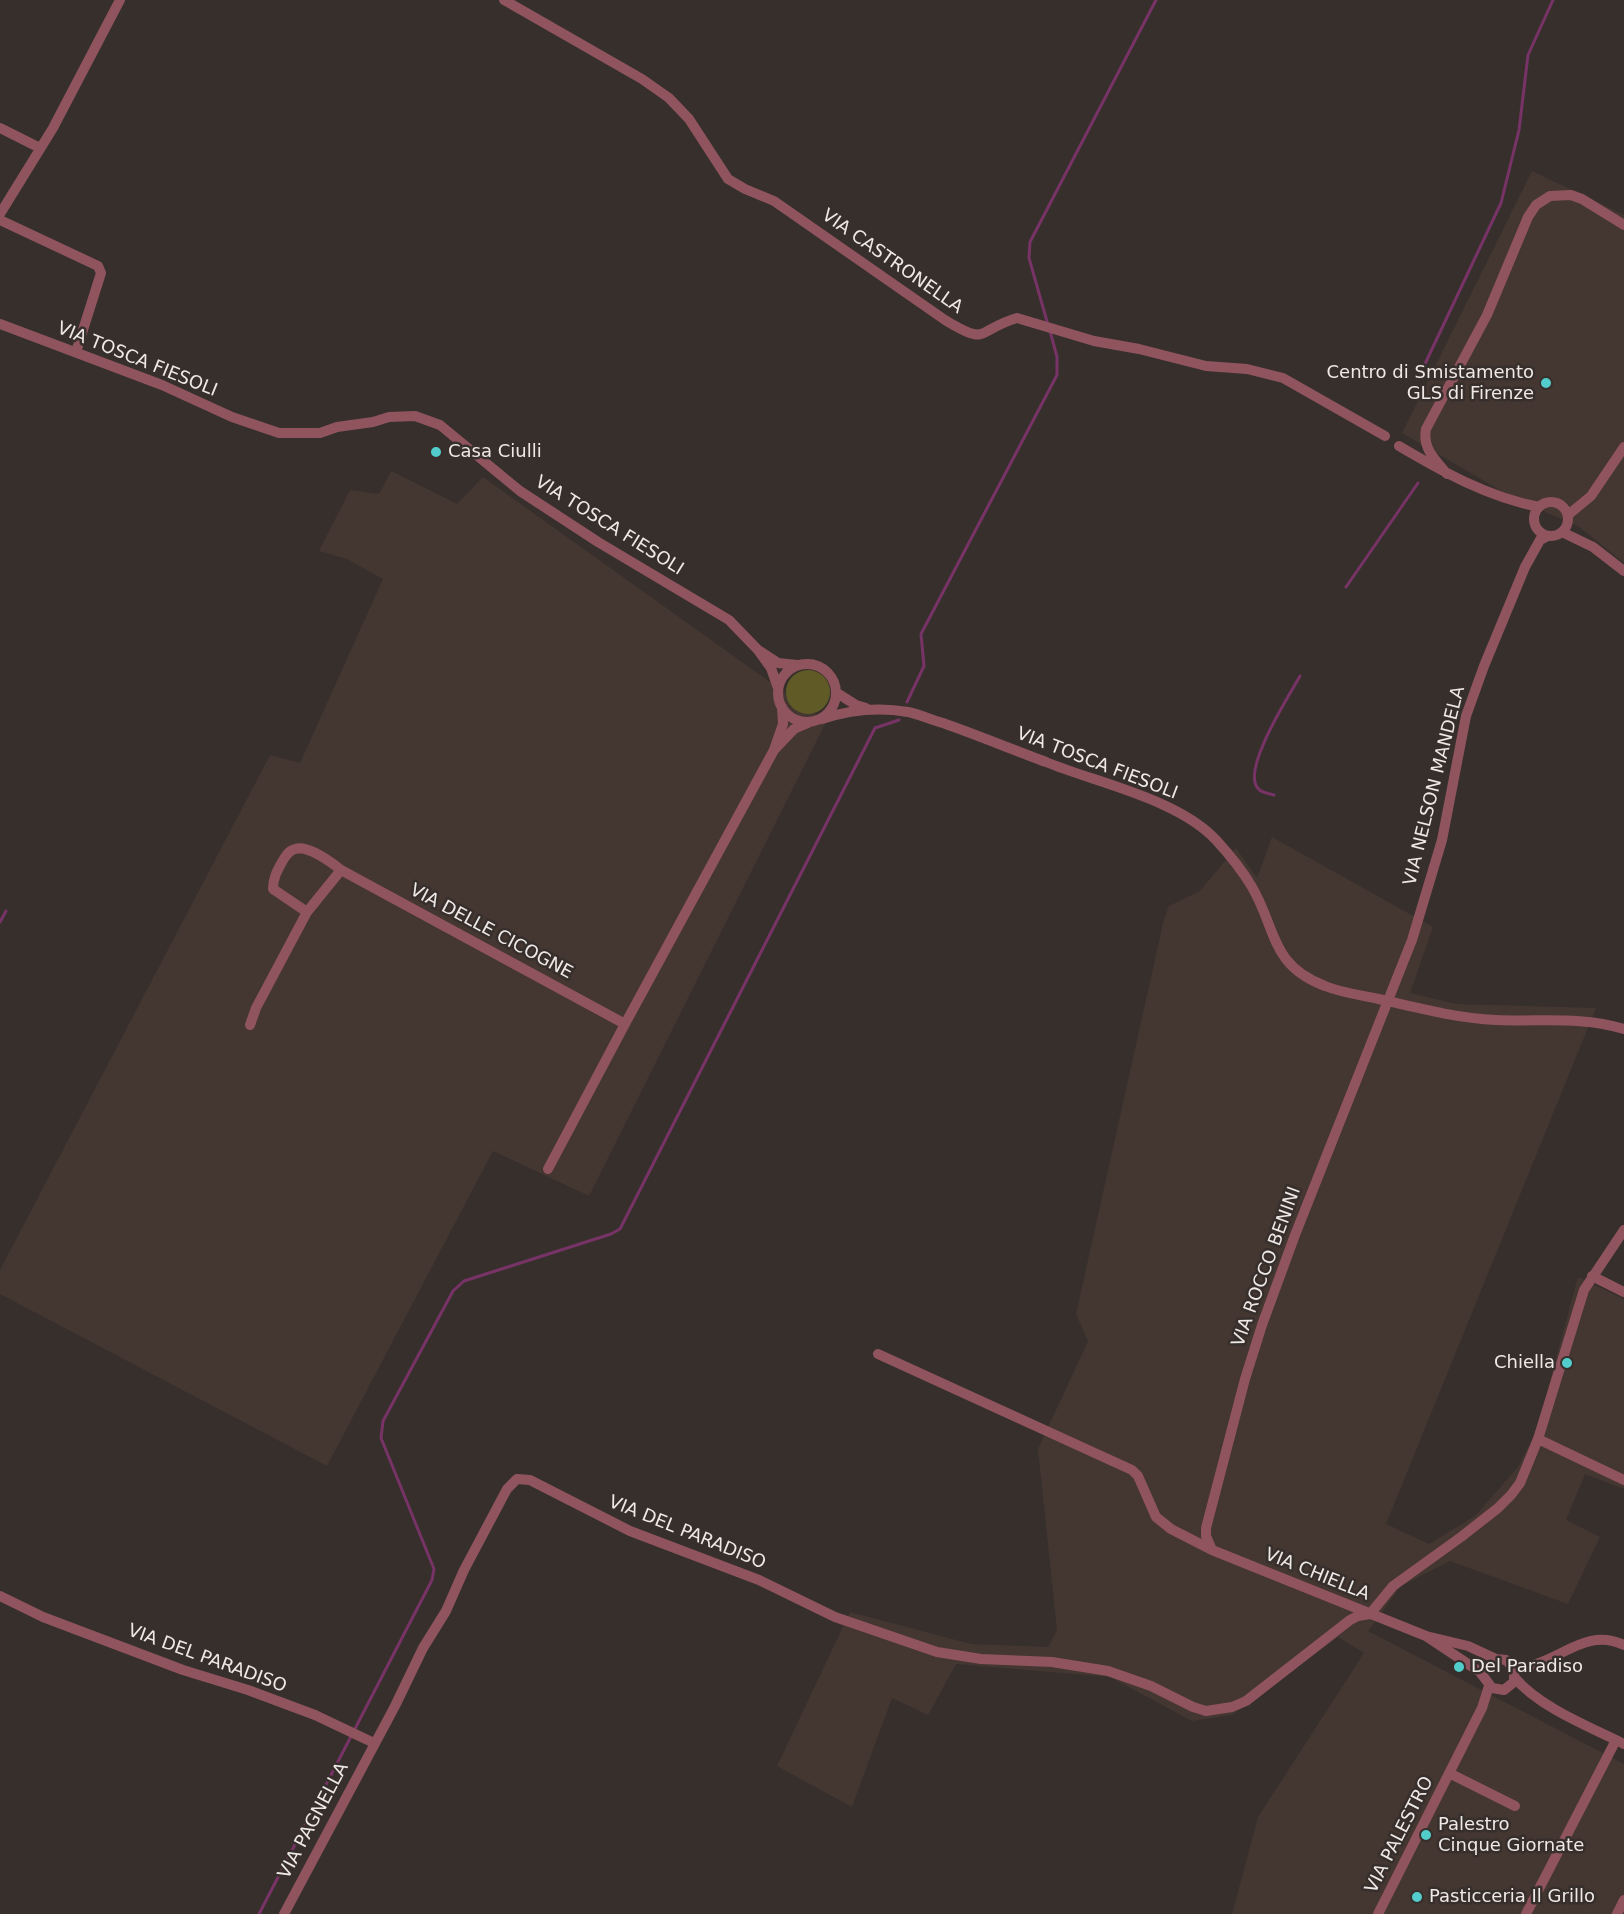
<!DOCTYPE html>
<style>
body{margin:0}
canvas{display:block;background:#362f2c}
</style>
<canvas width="1624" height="1914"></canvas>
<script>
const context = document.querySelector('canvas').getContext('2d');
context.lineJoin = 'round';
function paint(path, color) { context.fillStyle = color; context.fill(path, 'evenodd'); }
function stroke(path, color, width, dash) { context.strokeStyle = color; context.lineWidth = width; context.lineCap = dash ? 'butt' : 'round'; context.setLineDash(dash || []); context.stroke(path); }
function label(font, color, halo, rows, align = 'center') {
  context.font = font + ' "DejaVu Sans",sans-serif'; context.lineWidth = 5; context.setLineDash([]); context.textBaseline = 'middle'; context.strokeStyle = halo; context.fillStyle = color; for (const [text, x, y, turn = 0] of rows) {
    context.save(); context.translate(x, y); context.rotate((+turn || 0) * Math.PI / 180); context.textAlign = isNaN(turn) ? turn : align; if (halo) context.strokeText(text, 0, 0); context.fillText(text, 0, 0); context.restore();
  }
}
const built = new Path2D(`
 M1532 171 1624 215V563L1578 526 1515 499 1402 433Z
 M391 471 457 504 483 477 826 722 589 1196 493 1151 327 1466 0 1294V1270L270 755 300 763 383 579 347 559 319 551 350 490 379 494Z
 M1272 837 1433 927 1410 993 1456 1004 1596 1008 1386 1524 1429 1544 1475 1516 1518 1467 1537 1429 1578 1277 1624 1299V1489L1585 1474 1566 1520 1600 1537 1568 1604 1450 1561 1401 1586 1368 1631 1624 1764V1914H1232L1258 1817 1364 1653 1338 1637 1232 1715 1192 1721 1110 1677 956 1664 928 1715 892 1698 852 1807 777 1766 850 1612 971 1644 1048 1647 1057 1630 1038 1449 1088 1341 1076 1314 1164 919 1169 906 1200 891 1236 848 1257 878Z`);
const green = new Path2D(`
 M786 692a22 22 0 1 1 44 0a22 22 0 1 1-44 0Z`);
const stream = new Path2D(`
 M1048 325 1029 258 1030 242 1156 0
 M1424 366 1501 203 1519 130 1528 55 1553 0
 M1346 587 1418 483
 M907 702 924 666 921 634 1057 375V357L1050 331
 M1274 795C1268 793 1260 793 1257 787 1243 767 1289 696 1300 676
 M0 922 6 911
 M259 1914 432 1580 434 1569 381 1438 383 1421 453 1291 464 1281 611 1234 620 1229 875 728 899 720`);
const minor = new Path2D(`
 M504 0 642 79 669 98 689 119 728 179 745 189 774 201 945 320C989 347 976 330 1017 318L1094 341 1139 349 1206 366 1247 369 1283 378 1385 436
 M0 128 40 148
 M0 214 53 128 120 0
 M0 220 98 266 101 273 76 352
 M0 324 162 385 232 417 279 433H320L337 427 373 422 389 417 415 416 440 425 520 491 598 542 729 620 758 650
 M1399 446C1443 472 1488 497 1539 507
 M1447 474C1436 460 1422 449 1426 429L1487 315 1528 217 1536 205 1550 196 1571 195 1582 199 1624 225
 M1534 519a17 17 0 1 1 34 0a17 17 0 1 1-34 0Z
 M1568 515 1591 496 1624 447
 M1562 532 1593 547 1624 571
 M778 693a29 29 0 1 1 58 0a29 29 0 1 1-58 0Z
 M778 688 771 668 758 650 778 663 797 665
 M837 693 856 705 866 708
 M782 707 783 724 774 750 794 729 808 723
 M822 719C849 710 879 707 908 712 919 714 931 720 943 723 977 735 1011 749 1046 762 1097 783 1178 799 1216 840 1229 854 1242 870 1252 887 1277 930 1270 965 1325 986 1342 993 1361 995 1379 999 1418 1008 1456 1018 1496 1020 1540 1022 1582 1016 1624 1029
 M307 912 273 889C273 878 277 871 282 862 285 857 288 851 295 849 308 845 331 862 341 870L625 1024
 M250 1025 256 1008 307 912 341 870
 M548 1169 625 1024 774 750
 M1592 1276 1624 1292
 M878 1354 1132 1470 1138 1476 1156 1517 1171 1529 1212 1550 1426 1636 1468 1646 1496 1659 1506 1660 1514 1669V1682L1504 1690 1492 1688 1480 1672 1426 1636
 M1538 1439 1624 1480
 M1212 1550 1206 1536V1528L1245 1379 1262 1325 1295 1235 1412 940 1442 840 1466 716 1484 666 1525 567 1540 540 1548 536
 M0 1596 43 1617 183 1670 248 1690 315 1715 374 1743
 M1370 1614 1393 1586 1461 1537 1498 1508 1511 1495 1520 1483 1538 1439 1584 1290 1624 1230
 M1513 1667C1521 1666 1529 1667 1536 1664 1567 1654 1590 1629 1624 1645
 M1515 1678C1539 1707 1590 1727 1624 1744
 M1449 1773 1515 1806
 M284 1914 395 1706 423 1648 446 1611 464 1570 507 1489 517 1479 530 1480 630 1531 759 1580 835 1617 937 1652 981 1659 1052 1662 1108 1671 1151 1686 1193 1707 1206 1711 1232 1707 1246 1701 1350 1620 1358 1616 1370 1614
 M1378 1914 1482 1708 1489 1686
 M1526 1914 1616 1740
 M1617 1914 1624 1900`);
const markers = [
 [1546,383,6,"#52cdcc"],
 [436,452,6,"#52cdcc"],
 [1567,1363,6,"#52cdcc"],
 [1459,1667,6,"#52cdcc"],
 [1426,1835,6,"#52cdcc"],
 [1417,1897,6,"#52cdcc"]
];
const streetNames = [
 ["VIA CASTRONELLA",892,262,35],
 ["VIA TOSCA FIESOLI",137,360,22],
 ["VIA TOSCA FIESOLI",609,526,32],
 ["VIA TOSCA FIESOLI",1097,764,21],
 ["VIA NELSON MANDELA",1435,786,-76],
 ["VIA DELLE CICOGNE",491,932,28],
 ["VIA ROCCO BENINI",1267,1267,-70],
 ["VIA DEL PARADISO",687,1533,22],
 ["VIA CHIELLA",1317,1575,22],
 ["VIA DEL PARADISO",207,1659,20],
 ["VIA PAGNELLA",314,1821,-62],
 ["VIA PALESTRO",1400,1835,-63]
];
const poiNames = [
 ["Centro di Smistamento",1534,373,"right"],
 ["GLS di Firenze",1534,394,"right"],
 ["Casa Ciulli",448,452],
 ["Chiella",1555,1363,"right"],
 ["Del Paradiso",1471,1667],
 ["Palestro",1438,1825],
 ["Cinque Giornate",1438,1846],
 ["Pasticceria Il Grillo",1429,1897]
];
paint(built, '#443631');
paint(green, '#605a26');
stroke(stream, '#783366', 3);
stroke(minor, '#90545e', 10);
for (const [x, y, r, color] of markers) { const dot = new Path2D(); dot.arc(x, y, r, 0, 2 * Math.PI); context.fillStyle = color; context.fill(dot); stroke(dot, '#362f2c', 2); }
label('18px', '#eee9e7', '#362f2c', streetNames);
label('18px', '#eee9e7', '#362f2c', poiNames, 'left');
</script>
